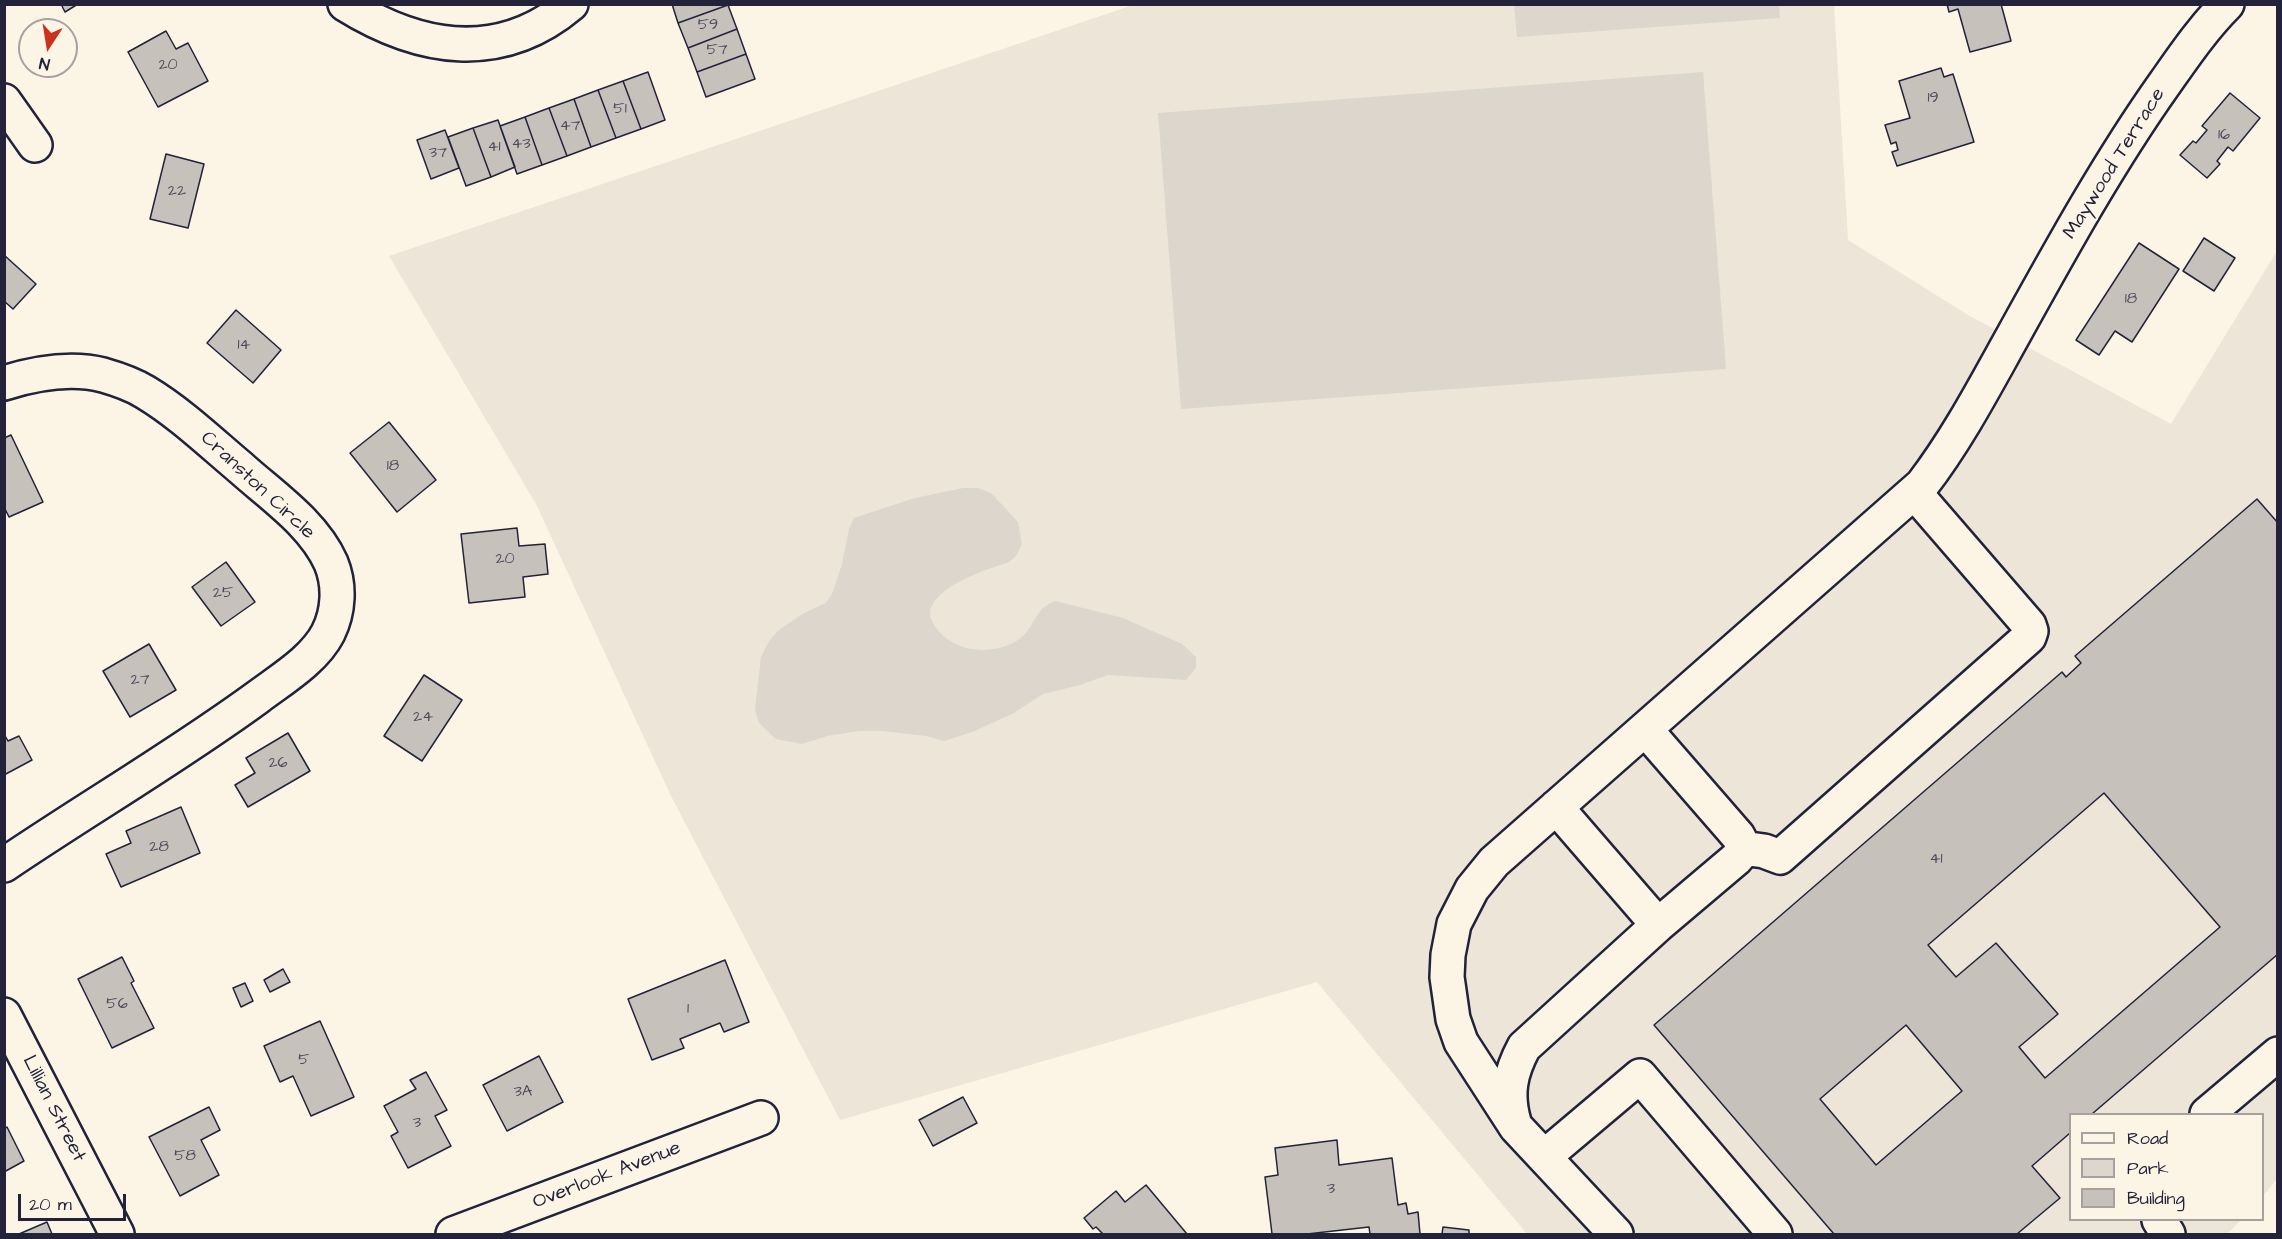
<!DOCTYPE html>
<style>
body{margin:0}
#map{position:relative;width:2282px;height:1239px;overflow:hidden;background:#fcf5e5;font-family:"Architects Daughter",sans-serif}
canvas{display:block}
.frame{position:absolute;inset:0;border:6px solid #22223b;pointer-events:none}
.legend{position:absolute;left:2069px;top:1113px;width:195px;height:108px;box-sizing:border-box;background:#fcf5e5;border:2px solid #a5a1a1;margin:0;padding:8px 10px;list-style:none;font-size:18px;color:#22223b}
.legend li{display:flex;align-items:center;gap:12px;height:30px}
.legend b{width:30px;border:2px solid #a5a1a1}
.north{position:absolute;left:18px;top:18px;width:60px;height:60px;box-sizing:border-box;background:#fcf5e5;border:2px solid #a5a1a1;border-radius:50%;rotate:192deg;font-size:16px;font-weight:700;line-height:24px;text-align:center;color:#22223b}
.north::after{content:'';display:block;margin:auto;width:21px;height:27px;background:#c8321e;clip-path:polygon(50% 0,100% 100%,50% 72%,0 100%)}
.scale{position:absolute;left:18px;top:1194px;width:108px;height:27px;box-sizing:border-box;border:3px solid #22223b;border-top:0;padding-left:8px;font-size:18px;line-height:21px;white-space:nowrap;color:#22223b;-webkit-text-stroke:4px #fcf5e5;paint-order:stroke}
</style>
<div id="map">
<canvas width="2282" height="1239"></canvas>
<div class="frame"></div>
<ul class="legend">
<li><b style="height:8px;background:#fcf5e5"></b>Road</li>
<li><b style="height:16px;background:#dcd6cc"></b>Park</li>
<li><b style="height:16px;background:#c6c1bb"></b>Building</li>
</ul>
<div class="north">N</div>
<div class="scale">20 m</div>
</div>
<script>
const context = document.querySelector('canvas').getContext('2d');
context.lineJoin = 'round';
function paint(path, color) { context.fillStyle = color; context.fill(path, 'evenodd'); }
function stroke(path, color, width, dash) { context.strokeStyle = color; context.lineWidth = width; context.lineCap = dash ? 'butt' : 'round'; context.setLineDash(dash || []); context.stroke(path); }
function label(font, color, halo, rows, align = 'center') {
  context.font = font + ' "Architects Daughter",sans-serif'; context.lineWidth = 4.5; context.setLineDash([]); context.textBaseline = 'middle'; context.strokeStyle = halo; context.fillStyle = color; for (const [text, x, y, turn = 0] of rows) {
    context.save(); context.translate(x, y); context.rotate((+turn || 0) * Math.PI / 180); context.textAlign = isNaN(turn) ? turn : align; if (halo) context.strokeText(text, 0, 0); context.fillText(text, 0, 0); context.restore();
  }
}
const built = new Path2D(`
 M1133 5H1834L1848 240 1968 315 2171 424 2277 251V1179L2263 1196 2262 1114H2070V1220H2241L2227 1234H1527L1317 982 840 1120 671 796 536 504 389 256Z`);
const green = new Path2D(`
 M1779 4 1780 18 1517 37 1514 5Z
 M1703 72 1726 369 1181 409 1158 113Z
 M963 488H978L991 493 1018 522 1022 544 1016 556 1009 562C988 569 944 583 933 604 928 611 930 618 934 625 951 651 986 656 1013 643 1031 634 1032 619 1043 608 1046 605 1051 603 1055 601L1123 618 1182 644 1196 657V668L1186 680 1108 675 1080 685 1043 694 1014 713 972 732 944 741 926 736 882 731H859L827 736 802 744 776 739 759 723 755 710 761 657 769 641 779 630 804 613 826 603 832 594 842 564 849 529 854 518 915 498Z`);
const building = new Path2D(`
 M61 4H78L65 12Z
 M672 4H728V5L678 23Z
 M1947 4H2001L2011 41 1970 52 1958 9 1949 12Z
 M728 5 737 29 688 48 678 23Z
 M737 29 746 54 697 72 688 48Z
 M166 31 176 49 188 43 208 81 158 107 128 52Z
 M746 54 755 79 706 97 697 72Z
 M1941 68 1944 77 1953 74 1974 142 1897 166 1892 152 1898 150 1896 142 1891 144 1885 125 1910 118 1899 81Z
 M648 72 665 120 641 129 623 81Z
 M623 81 641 129 616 138 598 90Z
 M598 90 616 138 591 147 574 99Z
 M2230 93 2260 118 2233 151 2228 147 2217 161 2220 164 2207 178 2180 155 2193 141 2196 143 2207 130 2202 126Z
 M574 99 591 147 567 156 549 108Z
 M549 108 567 156 542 165 525 117Z
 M525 117 542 165 517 174 500 126Z
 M498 120 515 167 491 177 473 128Z
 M473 128 491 177 466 186 448 137Z
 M445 130 459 168 431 179 417 140Z
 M166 154 204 164 188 228 150 219Z
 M2204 238 2235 258 2214 291 2183 271Z
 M2139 243 2179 269 2132 342 2115 331 2099 355 2076 340Z
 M4 255 36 284 13 309 4 301Z
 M236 310 281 350 253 383 207 343Z
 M389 422 436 480 397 512 350 453Z
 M11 435 43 502 9 517 4 507V438Z
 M2257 499 2278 523V954L2092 1114H2070V1133L2032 1166 2060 1198 2017 1234H1834L1654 1025 2062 672 2066 677 2081 663 2075 656ZM2104 793 2220 927 2045 1078 2019 1047 2058 1014 1996 943 1956 977 1928 945ZM1906 1025 1962 1091 1876 1165 1820 1099Z
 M517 528 519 546 545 544 548 574 523 577 525 597 469 603 461 534Z
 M226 562 255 602 221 626 192 587Z
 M149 644 176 690 130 717 103 671Z
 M424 675 462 700 422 761 384 736Z
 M288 733 310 771 248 807 235 785 255 773 246 758Z
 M4 734 8 741 19 736 32 760 4 775Z
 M181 807 200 853 121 887 106 854 131 843 126 831Z
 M122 957 134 981 131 983 154 1028 112 1048 78 979Z
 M725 960 749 1022 724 1032 720 1023 680 1039 684 1048 652 1060 628 999Z
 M283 969 290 982 270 992 264 980Z
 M245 983 253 1001 241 1007 233 988Z
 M320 1021 354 1097 311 1116 293 1076 280 1082 264 1046Z
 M539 1056 563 1102 507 1131 483 1085Z
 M426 1072 447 1110 435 1116 451 1146 408 1168 391 1136 398 1132 384 1106 416 1089 410 1080Z
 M963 1097 977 1123 933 1146 919 1120Z
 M209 1107 220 1130 201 1140 219 1175 180 1196 149 1137Z
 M7 1127 24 1161 4 1172V1129Z
 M1337 1140 1339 1165 1392 1158 1398 1205 1406 1203 1408 1214 1418 1212 1420 1234H1370L1369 1227 1307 1234H1272L1265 1177 1278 1175 1275 1148Z
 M1146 1185 1187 1234H1103L1096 1227 1093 1229 1084 1218 1116 1191 1125 1202Z
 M47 1222 52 1234H19Z
 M1443 1227 1469 1230V1234H1442Z`);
const minor = new Path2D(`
 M345 4C419 50 500 64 571 4
 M4 101 35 145
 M4 383C36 373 71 367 103 375 117 379 132 384 145 392 180 413 210 442 241 468 272 496 313 523 331 563 340 585 339 611 328 633 314 660 282 679 258 697 176 757 88 808 4 865
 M1556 807 1658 925
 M1742 848 1764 851 1780 857 2029 637 2031 631 2029 625 1914 492
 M4 1015 117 1234
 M2207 1114 2278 1054
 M1514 1122C1506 1094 1510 1073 1524 1047L1658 925 1736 859C1743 852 1743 844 1738 836L1645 729
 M1544 1157 1640 1076 1775 1234
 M2159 1220 2168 1234
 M453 1234 761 1118
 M1616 1234 1516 1127 1461 1042 1453 1019 1447 977 1448 955 1454 924 1472 889 1494 862 1922 485C1958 438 1985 386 2014 334 2061 249 2109 162 2165 83 2184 56 2203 28 2227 4`);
const numberNames = [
 ["59",708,26],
 ["57",717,51],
 ["20",168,66],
 ["19",1933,99],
 ["51",620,110],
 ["47",570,127],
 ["16",2224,136],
 ["43",521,145],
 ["41",494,148],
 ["37",438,154],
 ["22",177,192],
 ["18",2131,300],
 ["14",244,346],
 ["18",393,467],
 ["20",505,560],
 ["25",223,594],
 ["27",140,681],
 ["24",423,718],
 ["26",278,764],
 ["28",159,848],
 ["41",1936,860],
 ["56",117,1005],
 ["1",688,1010],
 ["5",304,1061],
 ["3A",523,1093],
 ["3",417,1124],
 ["58",185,1157],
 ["3",1331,1190]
];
const streetNames = [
 ["Maywood Terrace",2115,164,-58],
 ["Cranston Circle",257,486,43],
 ["Lillian Street",53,1109,63],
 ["Overlook Avenue",607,1176,-21]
];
paint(built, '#ece5d8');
paint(green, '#dcd6cc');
paint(building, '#c6c1bb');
stroke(building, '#22223b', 1.5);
stroke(minor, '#22223b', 38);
stroke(minor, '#fcf5e5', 33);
label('16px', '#4b4a5b', null, numberNames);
label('20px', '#22223b', '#fcf5e5', streetNames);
</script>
